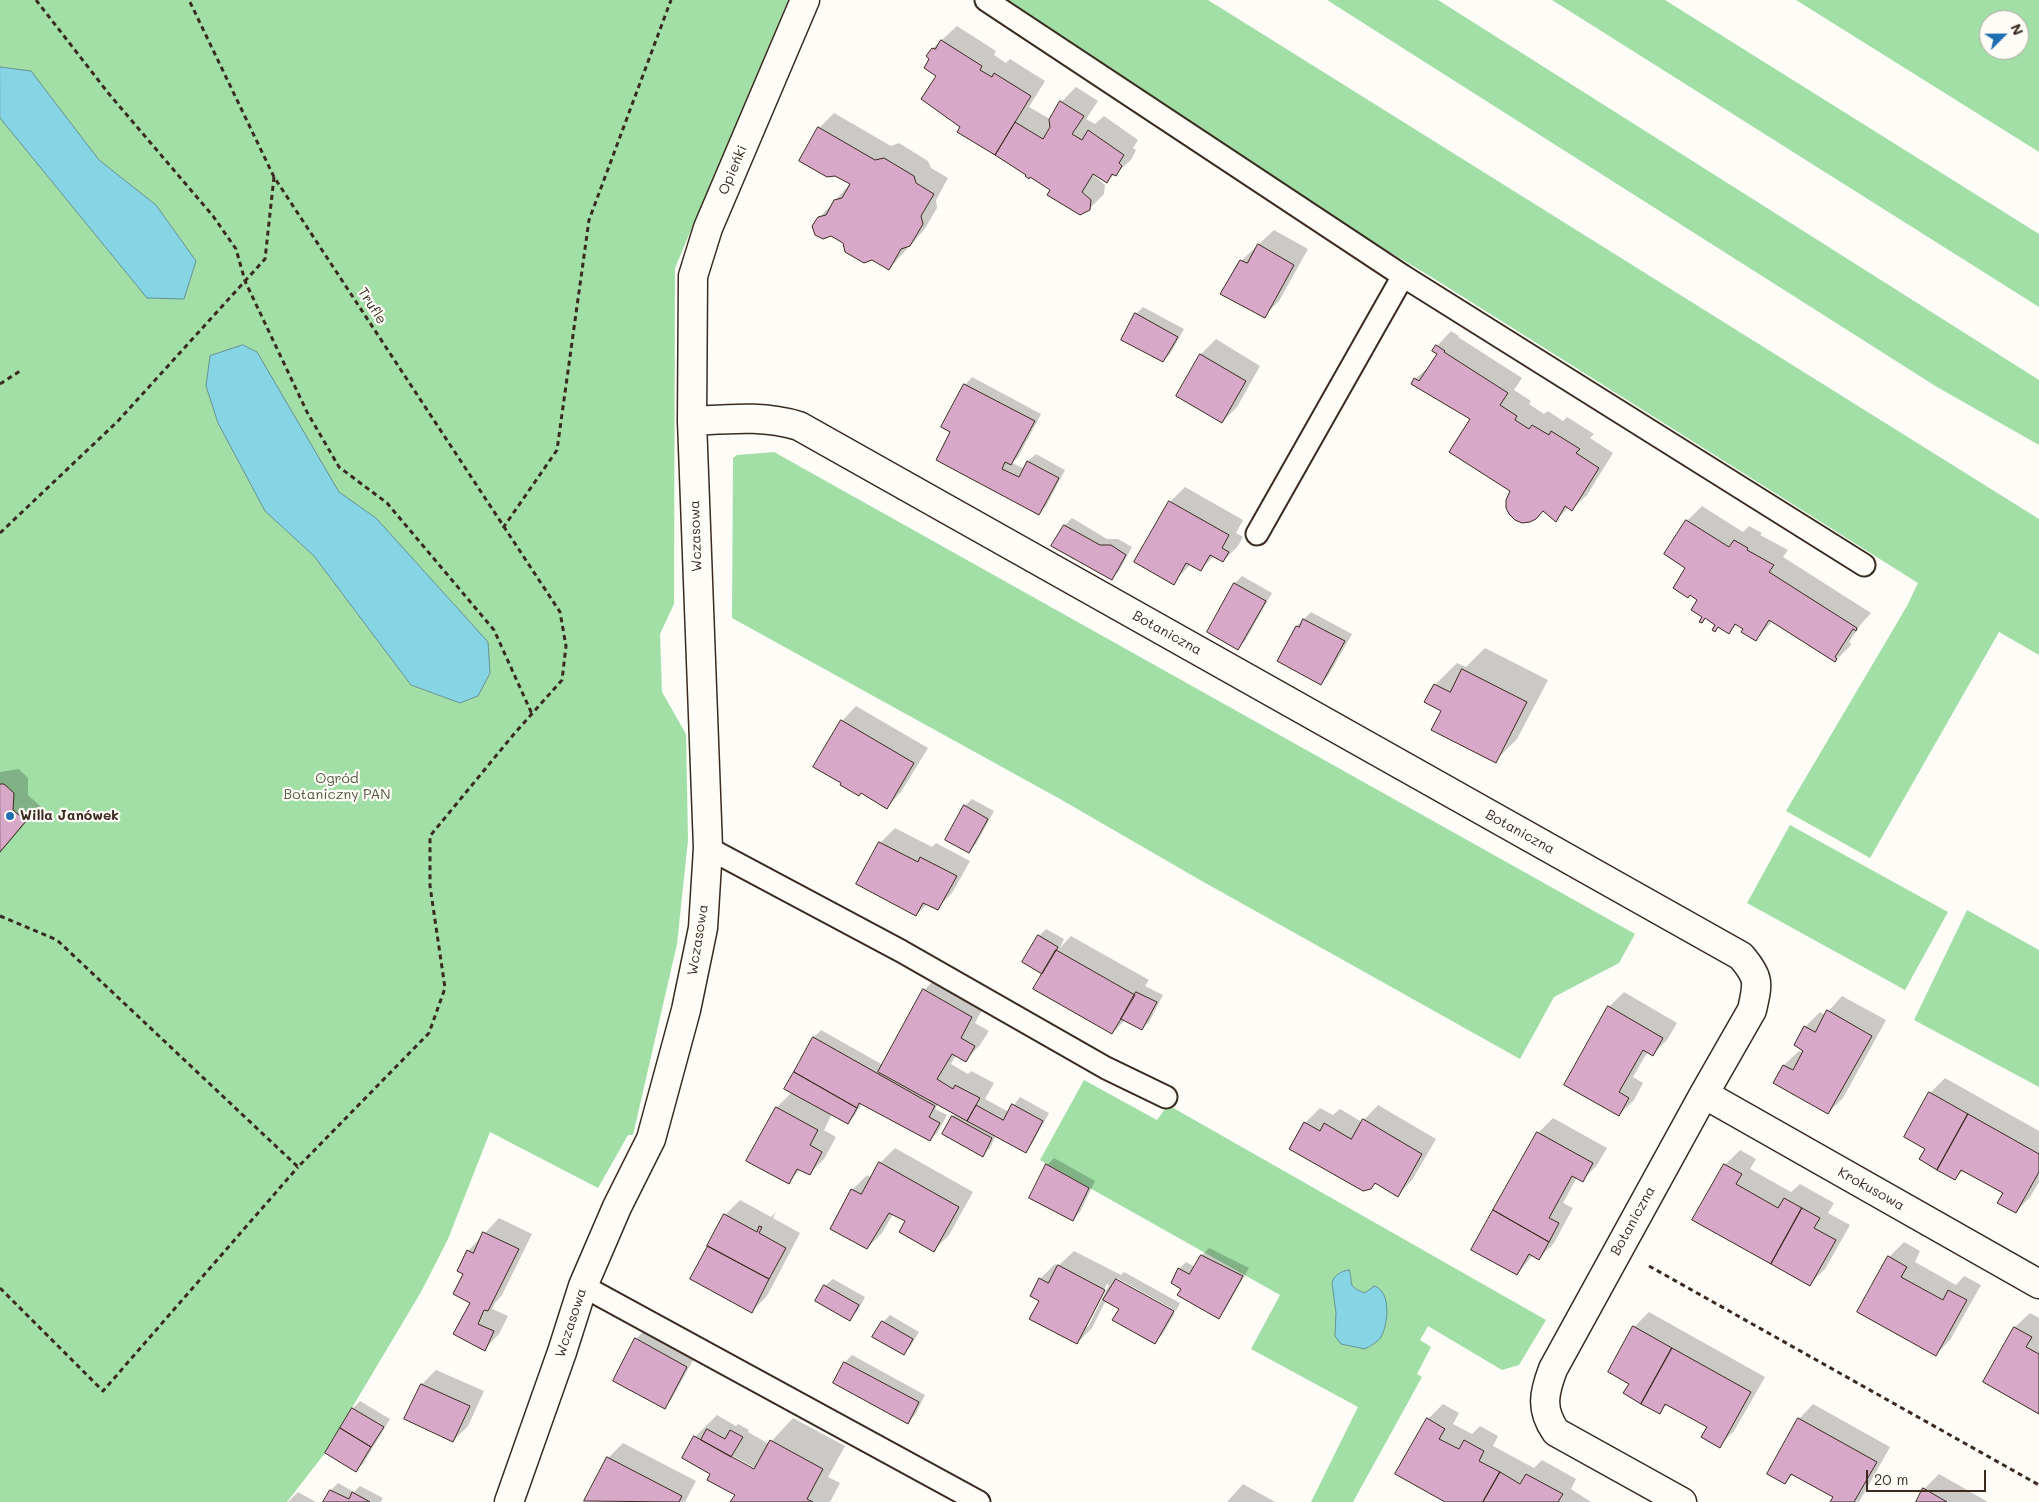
<!DOCTYPE html>
<meta charset="utf-8">
<style>
body{margin:0}
#map{position:relative;width:2039px;height:1502px;overflow:hidden;background:#fdfcf7;font-family:Mali,sans-serif}
canvas{display:block}
.north{position:absolute;left:1979px;top:10px;width:50px;height:50px;box-sizing:border-box;background:#fdfcf7;border:1px solid #afa8a0;border-radius:50%;rotate:67deg;font-size:14px;font-weight:700;line-height:20px;text-align:center;color:#3b2a1e}
.north::after{content:'';display:block;margin:auto;width:18px;height:22px;background:#1f6fb2;clip-path:polygon(50% 0,100% 100%,50% 72%,0 100%)}
.scale{position:absolute;left:1866px;top:1470px;width:120px;height:22px;box-sizing:border-box;border:2px solid #3b2a1e;border-top:0;padding-left:6px;font-size:15px;line-height:18px;white-space:nowrap;color:#3b2a1e;-webkit-text-stroke:4px #fdfcf7;paint-order:stroke}
</style>
<div id="map">
<canvas width="2039" height="1502"></canvas>
<div class="north">N</div>
<div class="scale">20 m</div>
</div>
<script>
const context = document.querySelector('canvas').getContext('2d');
context.lineJoin = 'round';
function paint(path, color) { context.fillStyle = color; context.fill(path, 'evenodd'); }
function stroke(path, color, width, dash) { context.strokeStyle = color; context.lineWidth = width; context.lineCap = dash ? 'butt' : 'round'; context.setLineDash(dash || []); context.stroke(path); }
function label(font, color, halo, rows, align = 'center') {
  context.font = font + ' Mali,sans-serif'; context.lineWidth = 4.5; context.setLineDash([]); context.textBaseline = 'middle'; context.strokeStyle = halo; context.fillStyle = color; for (const [text, x, y, turn = 0] of rows) {
    context.save(); context.translate(x, y); context.rotate((+turn || 0) * Math.PI / 180); context.textAlign = isNaN(turn) ? turn : align; if (halo) context.strokeText(text, 0, 0); context.fillText(text, 0, 0); context.restore();
  }
}
const green = new Path2D(`
 M0 0H788L675 268 674 604 660 634 662 692 686 734 688 840 677 944 633 1135H628L598 1188 490 1132 448 1239 421 1292 325 1453 287 1502H0Z
 M1004 0H1208L2039 519V655L1999 632 1870 858 1786 811 1907 606 1918 583 1433 278 1321 211Z
 M1327 0H1438L2039 380V445L1937 387Z
 M1552 0H1665L2039 234V307Z
 M1796 0H2039V152ZM1989 20H2019V50H1989Z
 M774 452 1635 934 1619 963 1554 997 1520 1059 1200 880 1060 799 732 618 733 458 737 455Z
 M1790 825 1948 912 1905 990 1747 903Z
 M1967 910 2039 950V1087L1914 1020Z
 M1084 1080 1157 1120 1168 1105 1546 1320 1519 1365 1502 1370 1428 1326 1420 1340 1431 1347 1417 1374 1422 1377 1353 1502H1311L1358 1407 1251 1349 1280 1295 1040 1160Z`);
const water = new Path2D(`
 M0 67 31 71 99 160 156 205 196 261 184 299 147 298 0 118Z
 M243 345 257 352 339 492 376 518 488 642 490 673 478 696 460 703 411 685 314 556 265 511 218 423 206 386 210 356Z
 M1349 1270C1354 1284 1346 1286 1365 1293L1374 1286C1392 1291 1388 1325 1381 1337 1378 1342 1370 1346 1365 1349L1341 1344 1335 1336 1336 1313 1332 1283C1334 1275 1341 1271 1349 1270Z`);
const shadow = new Path2D(`
 M957 26 996 51 994 55 1006 63 1010 59 1045 81 1029 107 1050 119 1061 102 1076 87 1098 101 1086 119 1095 124 1104 116 1138 140 1133 148 1136 150 1131 160 1107 181 1092 174 1105 185 1104 194 1089 209 1027 174 962 127 931 59 933 48Z
 M834 113 891 146 899 143 928 161 931 168 948 178 936 200 937 208 924 230 889 269 819 218 851 183 800 160 819 128Z
 M1274 230 1308 249 1279 301 1264 316 1241 261Z
 M1143 307 1184 329 1170 354 1163 361 1136 314Z
 M1451 331 1459 336 1458 337 1522 378 1514 390 1531 401 1529 404 1544 414 1548 411 1563 421 1567 417 1594 434 1590 438 1613 453 1587 495 1572 509 1569 507 1556 520 1511 490 1472 418 1415 379 1431 365 1438 354 1437 346Z
 M1216 339 1260 366 1237 407 1222 422 1178 395 1201 354Z
 M972 377 1041 414 1018 457 1012 463 1025 469 1028 461 1036 454 1065 470 1046 506 1039 513 952 431 965 385Z
 M1185 487 1243 520 1236 533 1243 537 1238 546 1223 561 1214 556 1201 569 1191 564 1173 583 1170 502Z
 M1702 506 1743 532 1749 526 1762 533 1760 535 1788 550 1783 557 1871 613 1861 624 1849 642 1851 644 1850 646 1835 661 1773 621 1756 639 1737 624 1728 632 1703 616 1687 568V521Z
 M1072 518 1107 539H1118L1132 547 1119 571 1112 578 1053 546 1065 525Z
 M1242 576 1272 593 1245 641 1238 648 1208 631 1235 583Z
 M1311 612 1352 634 1328 676 1321 683 1297 626Z
 M1485 648 1548 680 1517 739 1495 761 1442 710 1435 685 1457 663 1466 667Z
 M856 706 928 748 901 792 887 807 861 792 842 721Z
 M19 769 28 778V795L40 806 0 853V772Z
 M972 799 994 811 976 844 969 852 965 806Z
 M895 828 932 847 936 843 970 861 952 893 937 908 927 904 916 915 880 843Z
 M1046 929 1064 939 1060 948 1071 936 1149 980 1145 986 1163 995 1149 1022 1141 1029 1125 1020 1112 1033 1047 968 1039 936Z
 M939 975 986 1002 975 1023 989 1031 980 1045 966 1060 956 1055 951 1064 968 1074 971 1071 994 1083 985 1099 1009 1112 1020 1097 1049 1113 1032 1144 1025 1151 996 1135 990 1148 983 1155 953 1116 956 1113 938 1104 935 1109 947 1115 937 1133 930 1140 862 1103 855 1115 848 1123 832 1114 824 1130 836 1137 824 1159 809 1174 801 1169 788 1182 777 1107 792 1092 786 1088 814 1037 821 1030 883 1065 924 990Z
 M1624 992 1677 1023 1667 1040 1652 1055 1648 1051 1633 1077 1643 1083 1634 1100 1619 1115 1609 1007Z
 M1842 996 1886 1020 1843 1098 1828 1113 1774 1082 1784 1065 1799 1051 1804 1053 1805 1027 1820 1012 1825 1015Z
 M1945 1078 2039 1131V1182L2030 1197 2016 1212 2005 1193 1964 1170 1955 1178 1927 1149 1930 1093Z
 M1378 1105 1436 1139 1412 1180 1398 1195 1376 1183 1371 1188 1291 1148 1305 1123 1320 1108 1333 1115 1340 1109 1362 1122Z
 M1553 1118 1607 1148 1597 1165 1583 1180 1577 1177 1563 1203 1573 1208 1554 1243 1539 1258 1533 1255 1517 1274 1538 1133Z
 M895 1148 973 1192 949 1235 934 1250 906 1221 893 1214 882 1233 867 1248 852 1190 867 1175 872 1178 880 1163Z
 M1740 1150 1756 1159 1750 1169 1791 1192 1800 1184 1834 1203 1828 1213 1850 1225 1825 1269 1810 1284 1694 1219 1725 1165Z
 M1054 1158 1095 1181 1080 1212 1072 1220 1047 1165Z
 M740 1200 771 1217 776 1212 773 1218 800 1233 767 1296 752 1311 725 1215Z
 M499 1218 532 1234 502 1295 495 1303 492 1309 508 1316 499 1334 485 1349 465 1273 468 1251Z
 M1904 1242 1920 1251 1915 1262 1956 1285 1964 1276 1981 1285 1950 1340 1936 1354 1889 1257Z
 M1209 1248 1249 1268 1225 1310 1218 1317 1183 1288 1179 1269 1186 1262 1195 1267 1202 1255Z
 M1074 1251 1121 1275 1124 1272 1180 1303 1176 1311 1117 1278V1281L1175 1313 1162 1335 1155 1342 1120 1308 1106 1300 1092 1328 1077 1343 1041 1300 1040 1279 1055 1264 1058 1266ZM1107 1284 1109 1285 1088 1327H1085Z
 M833 1279 865 1297 857 1312 849 1319 817 1300 825 1286Z
 M1649 1312 1765 1377 1734 1431 1719 1446 1708 1427 1668 1404 1659 1412 1630 1383 1634 1327Z
 M2030 1313 2039 1318V1413L1984 1382 2015 1327Z
 M890 1315 919 1332 910 1347 903 1354 883 1322Z
 M643 1332 693 1360 671 1400 664 1407 636 1339Z
 M852 1355 925 1395 915 1415 908 1422 835 1382 845 1362Z
 M436 1370 484 1391 468 1426 453 1441 422 1384Z
 M360 1401 390 1419 363 1464 356 1471 326 1453 353 1408Z
 M1443 1404 1459 1413 1453 1424 1472 1434 1480 1426 1498 1436 1493 1446 1534 1468 1542 1460 1576 1479 1571 1489 1591 1502H1448L1428 1419Z
 M1813 1404 1890 1447 1859 1502H1832L1834 1497 1793 1474 1785 1483 1799 1419Z
 M717 1415 736 1426 738 1424 749 1430 748 1432 769 1444 793 1418 845 1446 828 1477 840 1483 830 1502H733L737 1494 712 1473 695 1437ZM731 1455 760 1471 759 1473 729 1457Z
 M623 1443 696 1481 685 1502 585 1501 608 1458Z
 M1939 1474 1988 1502H1917L1924 1489Z
 M338 1483 354 1492 360 1486 383 1498 381 1502H325L331 1490Z
 M1243 1484 1275 1502H1227Z
 M298 1492 316 1502H288Z`);
const building = new Path2D(`
 M941 40 982 66 980 70 992 77 994 73 1031 96 995 155 957 132 960 127 921 99 936 76 924 68 929 59 926 56 932 48 935 49Z
 M1060 101 1084 116 1072 134 1082 140 1088 130 1124 155 1119 163 1122 166 1116 176 1112 174 1107 183 1093 174 1082 192 1091 200 1090 210 1080 215 1047 195 1050 190 1030 177 1029 179 1025 176 1026 175 995 155 1015 122 1043 139 1050 127 1049 120Z
 M818 127 875 160 884 158 914 176 916 183 934 194 921 216 923 224 910 246 901 249 889 270 872 260 864 263 845 252 843 243 831 236 823 239 815 235 812 226 818 217 826 215 834 200 842 198 850 184 835 176 827 177 799 161Z
 M1258 244 1294 265 1265 318 1220 294 1240 260 1247 263Z
 M1135 313 1178 337 1163 362 1121 340Z
 M1436 345 1445 351 1444 352 1508 393 1500 405 1517 416 1515 420 1529 429 1532 425 1549 435 1551 431 1580 449 1576 453 1599 468 1572 511 1565 506 1556 522 1543 511 1536 519 1530 522 1522 523 1515 520 1509 514 1506 508V500L1510 491 1449 452 1470 419 1411 384 1414 378 1419 381 1437 354 1432 351Z
 M1200 354 1246 381 1222 423 1176 396Z
 M964 384 1035 421 1011 465 1005 462 1002 469 1019 477 1027 461 1059 478 1039 515 936 460 950 432 941 427Z
 M1169 501 1229 535 1222 548 1229 552 1223 562 1210 555 1201 571 1186 563 1174 585 1134 562Z
 M1686 520 1729 547 1734 540 1748 548 1747 550 1774 565 1769 572 1857 628 1856 631 1853 629 1835 657 1837 659 1835 662 1769 620 1756 641 1741 632 1743 629 1735 624 1729 634 1718 627 1715 632 1712 630 1715 625 1705 618 1702 623 1699 622 1702 617 1691 610 1697 600 1690 595 1688 598 1673 588 1685 568 1664 554Z
 M1064 525 1100 545H1111L1126 555 1112 580 1051 546Z
 M1234 583 1266 601 1238 650 1207 632Z
 M1303 619 1345 641 1321 685 1277 661 1296 626 1299 627Z
 M1462 669 1527 702 1496 763 1431 730 1441 711 1424 702 1434 684 1450 692Z
 M841 720 914 763 887 809 861 793 859 796 840 785 841 783 813 767Z
 M0 784H4L14 793 13 810 26 821 0 852Z
 M964 805 988 819 969 853 945 840Z
 M879 842 918 862 920 857 957 876 938 910 923 903 916 916 856 884Z
 M1038 935 1058 947 1042 974 1022 962Z
 M1056 950 1135 995 1112 1034 1033 989Z
 M923 989 972 1017 961 1038 975 1046 966 1062 952 1054 937 1079 953 1089 955 1085 980 1098 967 1121 878 1072Z
 M1136 992 1157 1002 1142 1030 1121 1019Z
 M1608 1006 1663 1038 1653 1056 1643 1050 1619 1092 1629 1098 1619 1116 1564 1085Z
 M1827 1010 1872 1036 1828 1114 1773 1083 1783 1065 1793 1070 1803 1051 1794 1045 1804 1026 1815 1032Z
 M813 1037 935 1106 929 1117 940 1123 930 1141 859 1103 857 1108 794 1072Z
 M794 1072 857 1108 848 1124 784 1089Z
 M1929 1092 1968 1114 1937 1170 1919 1159 1925 1149 1904 1137Z
 M1012 1104 1043 1121 1026 1153 967 1121 976 1105 1003 1120Z
 M776 1107 818 1130 810 1145 822 1152 810 1175 797 1169 789 1184 746 1161Z
 M1968 1114 2039 1154V1172L2016 1213 1997 1203 2003 1193 1961 1170 1955 1180 1937 1170Z
 M952 1116 992 1138 983 1157 942 1134Z
 M1363 1119 1422 1154 1398 1197 1375 1183 1371 1189 1363 1191 1289 1149 1304 1122 1320 1131 1324 1123 1351 1139Z
 M1537 1132 1593 1163 1583 1182 1572 1176 1549 1218 1559 1223 1549 1242 1493 1210Z
 M879 1162 959 1207 934 1252 899 1232 905 1221 889 1213 867 1249 830 1229 851 1189 861 1194Z
 M1046 1164 1089 1188 1073 1221 1029 1198Z
 M1724 1164 1742 1174 1736 1184 1778 1208 1784 1198 1802 1208 1771 1264 1692 1220Z
 M1802 1208 1820 1218 1814 1228 1836 1240 1810 1286 1771 1264Z
 M1493 1210 1549 1242 1539 1260 1529 1254 1517 1275 1471 1250Z
 M724 1214 757 1232 759 1226 762 1227 759 1233 786 1248 769 1279 707 1246Z
 M483 1232 519 1249 488 1311 484 1310 478 1324 494 1331 485 1351 453 1334 470 1303 453 1294 463 1274 457 1271 467 1250 473 1253Z
 M708 1246 769 1279 752 1313 690 1279Z
 M1201 1255 1243 1276 1219 1319 1177 1295 1181 1289 1171 1283 1178 1268 1189 1274Z
 M1888 1256 1907 1267 1901 1277 1943 1300 1948 1290 1967 1300 1936 1356 1857 1312Z
 M1058 1265 1105 1290 1077 1344 1029 1319 1039 1301 1030 1296 1039 1278 1048 1283Z
 M1116 1279 1174 1311 1155 1344 1112 1320 1119 1309 1103 1300Z
 M824 1285 859 1305 850 1321 815 1301Z
 M882 1321 913 1339 904 1355 872 1337Z
 M1633 1326 1672 1348 1641 1404 1623 1393 1629 1384 1608 1372Z
 M2014 1327 2032 1337 2026 1347 2039 1354V1414L1983 1382Z
 M635 1338 687 1367 665 1409 613 1381Z
 M1672 1348 1751 1392 1720 1448 1701 1437 1707 1427 1665 1404 1660 1414 1641 1404Z
 M844 1362 919 1402 908 1424 833 1383Z
 M421 1384 470 1406 453 1442 404 1419Z
 M352 1408 384 1427 371 1447 340 1428Z
 M1427 1418 1445 1429 1439 1439 1459 1449 1464 1440 1484 1451 1479 1461 1500 1472 1483 1502H1445L1395 1474Z
 M1798 1418 1877 1462 1854 1502H1830L1833 1497 1791 1474 1785 1484 1767 1474Z
 M340 1428 371 1447 356 1472 325 1453Z
 M707 1429 725 1439 730 1430 743 1437 731 1457 701 1440Z
 M694 1436 754 1469 770 1440 823 1469 807 1499 813 1502H730L735 1495 707 1480 710 1474 682 1458Z
 M607 1457 682 1496 679 1502 584 1501Z
 M1500 1472 1520 1484 1526 1474 1563 1494 1558 1502H1483Z
 M1923 1488 1947 1502H1916Z
 M330 1490 349 1499 352 1492 370 1502H323Z`);
const path = new Path2D(`
 M36 0 109 94 213 216 236 249 245 281 307 412 339 467 387 503 494 630 532 714
 M0 384 20 371
 M503 528 557 450 589 220 671 0
 M0 533 118 421 265 259 274 177
 M0 916 57 940 298 1167 429 1033 445 988 430 886V836L514 734 562 680 566 646 560 612 274 177 189 0
 M1649 1266 2039 1485
 M0 1288 103 1391 298 1167`);
const service = new Path2D(`
 M986 0 1403 276 1864 565
 M1257 534 1403 276
 M708 848 901 951 1106 1068 1166 1097
 M583 1286 979 1502`);
const minor = new Path2D(`
 M692 421C729 419 764 415 799 426L1741 956C1760 978 1758 983 1752 1010L1704 1094 1553 1369C1544 1393 1540 1409 1556 1432L1682 1502
 M1704 1094 2039 1284
 M509 1502 562 1352 583 1286 617 1207 651 1139 686 1010 703 928 708 848 692 421 693 276 708 228 805 0`);
const markers = [
 [10,816,5,"#1f6fb2"]
];
const streetNames = [
 ["Opieńki",733,170,-67],
 ["Trufle",372,306,57],
 ["Wczasowa",696,536,-92],
 ["Botaniczna",1167,633,29],
 ["Botaniczna",1520,832,29],
 ["Wczasowa",698,940,-81],
 ["Krokusowa",1871,1189,29],
 ["Botaniczna",1633,1221,-61],
 ["Wczasowa",571,1323,-72]
];
const parkNames = [
 ["Ogród",337,779],
 ["Botaniczny PAN",337,795]
];
const poiNames = [
 ["Willa Janówek",20,816]
];
paint(green, '#a1dfa7');
paint(water, '#86d5e4');
stroke(water, '#689195', 1);
paint(shadow, '#0003');
paint(building, '#d8a8c8');
stroke(building, '#3b2a1e', 1);
stroke(service, '#3b2a1e', 25);
stroke(minor, '#3b2a1e', 31);
stroke(path, '#3b2a1e', 3, [5, 4]);
stroke(service, '#fdfcf7', 21);
stroke(minor, '#fdfcf7', 28);
for (const [x, y, r, color] of markers) { const dot = new Path2D(); dot.arc(x, y, r, 0, 2 * Math.PI); context.fillStyle = color; context.fill(dot); stroke(dot, '#fdfcf7', 2); }
label('14px', '#3b2a1e', '#fdfcf7', streetNames);
label('14px', '#545740', '#fdfcf7', parkNames);
label('bold 14px', '#3b2a1e', '#fdfcf7', poiNames, 'left');
</script>
